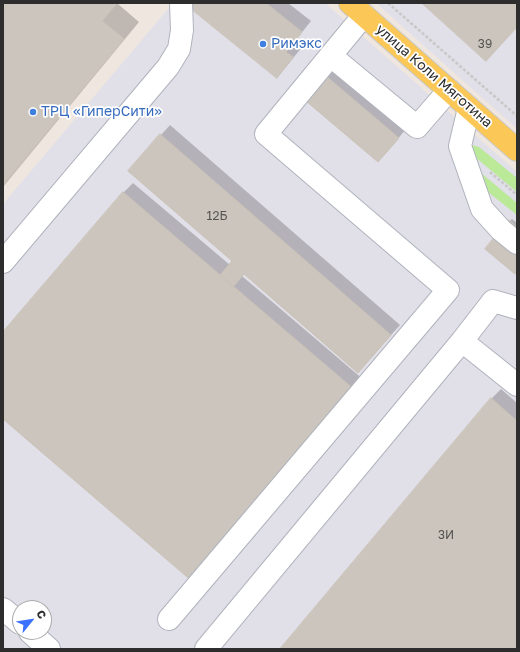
<!DOCTYPE html>
<meta charset="utf-8">
<style>
body{margin:0}
#map{position:relative;width:520px;height:652px;overflow:hidden;background:#efe7df;font-family:"Golos Text",sans-serif}
canvas{display:block}
.frame{position:absolute;inset:0;border:4px solid #2d2d2d;pointer-events:none}
.north{position:absolute;left:12px;top:600px;width:40px;height:40px;box-sizing:border-box;background:#fff;border:1px solid #ababab;border-radius:50%;rotate:60deg;font-size:11px;font-weight:700;line-height:16px;text-align:center;color:#2d2d2d}
.north::after{content:'';display:block;margin:auto;width:14px;height:18px;background:#3c70ff;clip-path:polygon(50% 0,100% 100%,50% 72%,0 100%)}
</style>
<div id="map">
<canvas width="520" height="652"></canvas>
<div class="frame"></div>
<div class="north">С</div>
</div>
<script>
const context = document.querySelector('canvas').getContext('2d');
context.lineJoin = 'round';
function paint(path, color) { context.fillStyle = color; context.fill(path, 'evenodd'); }
function stroke(path, color, width, dash) { context.strokeStyle = color; context.lineWidth = width; context.lineCap = dash ? 'butt' : 'round'; context.setLineDash(dash || []); context.stroke(path); }
function label(font, color, halo, rows, align = 'center') {
  context.font = font + ' "Golos Text",sans-serif'; context.lineWidth = 3.5; context.setLineDash([]); context.textBaseline = 'middle'; context.strokeStyle = halo; context.fillStyle = color; for (const [text, x, y, turn = 0] of rows) {
    context.save(); context.translate(x, y); context.rotate((+turn || 0) * Math.PI / 180); context.textAlign = isNaN(turn) ? turn : align; if (halo) context.strokeText(text, 0, 0); context.fillText(text, 0, 0); context.restore();
  }
}
const industrial = new Path2D(`
 M173 3H325L517 172V649H3V204ZM20 608H44V632H20Z
 M376 3H517V129Z`);
const green = new Path2D(`
 M472 145 479 147 517 178V192L469 152Z
 M475 168 517 203V215L483 188Z`);
const shadow = new Path2D(`
 M3 3H119L118 4 139 22 3 187Z
 M186 3H288L311 21 295 41 302 47 286 67 277 77Z
 M334 69 406 129 386 153 327 77Z
 M170 125 400 325 358 372 245 274 242 276 365 381 193 581 3 418V334L123 193 133 183 230 265 234 261 161 135Z
 M512 219 517 223V271L510 221Z
 M501 389 517 403V649H281L491 399Z`);
const building = new Path2D(`
 M3 3H117L102 21 124 39 3 185Z
 M184 3H266L302 32 286 52 293 57 277 78Z
 M422 3H517V27L486 61Z
 M326 76 399 138 378 162 306 101Z
 M160 134 391 335 358 373 244 274 233 287 220 275 232 261 128 171Z
 M123 192 356 391 193 582 3 419V332Z
 M509 220 517 227V272L515 274 485 249Z
 M491 398 517 421V649H280Z`);
const path = new Path2D(`
 M388 3 517 116
 M490 172 517 195`);
const minor = new Path2D(`
 M331 56 417 127 449 90
 M469 108 460 146 482 209 501 230 517 243
 M3 262 168 67 179 49 182 30 181 3
 M462 341 517 385
 M3 609 20 623
 M169 619 448 290 266 134 364 15
 M30 632 49 649
 M206 649 462 341 493 301 517 308`);
const major = new Path2D(`
 M350 3 517 150`);
const markers = [
 [263,44,4,"#3f7fe0"],
 [33,112,4,"#3f7fe0"]
];
const numberNames = [
 ["39",485,44],
 ["12Б",217,216],
 ["3И",446,535]
];
const shopNames = [
 ["Римэкс",271,44],
 ["ТРЦ «ГиперСити»",41,112]
];
const streetNames = [
 ["улица Коли Мяготина",434,76,41]
];
paint(industrial, '#e1dfe7');
paint(green, '#bae998');
paint(shadow, '#0003');
paint(building, '#cbc5bd');
stroke(building, '#cbc3b8', 1);
stroke(minor, '#afb3bd', 24);
stroke(major, '#c8c8c8', 24);
stroke(path, '#c8c8c8', 2.5, [3, 2]);
stroke(minor, '#fff', 22);
stroke(major, '#fbc858', 22);
for (const [x, y, r, color] of markers) { const dot = new Path2D(); dot.arc(x, y, r, 0, 2 * Math.PI); context.fillStyle = color; context.fill(dot); stroke(dot, '#fff', 1.5); }
label('12px', '#545351', null, numberNames);
label('14px', '#366cbe', '#fff', shopNames, 'left');
label('14px', '#2d2d2d', '#fff', streetNames);
</script>
